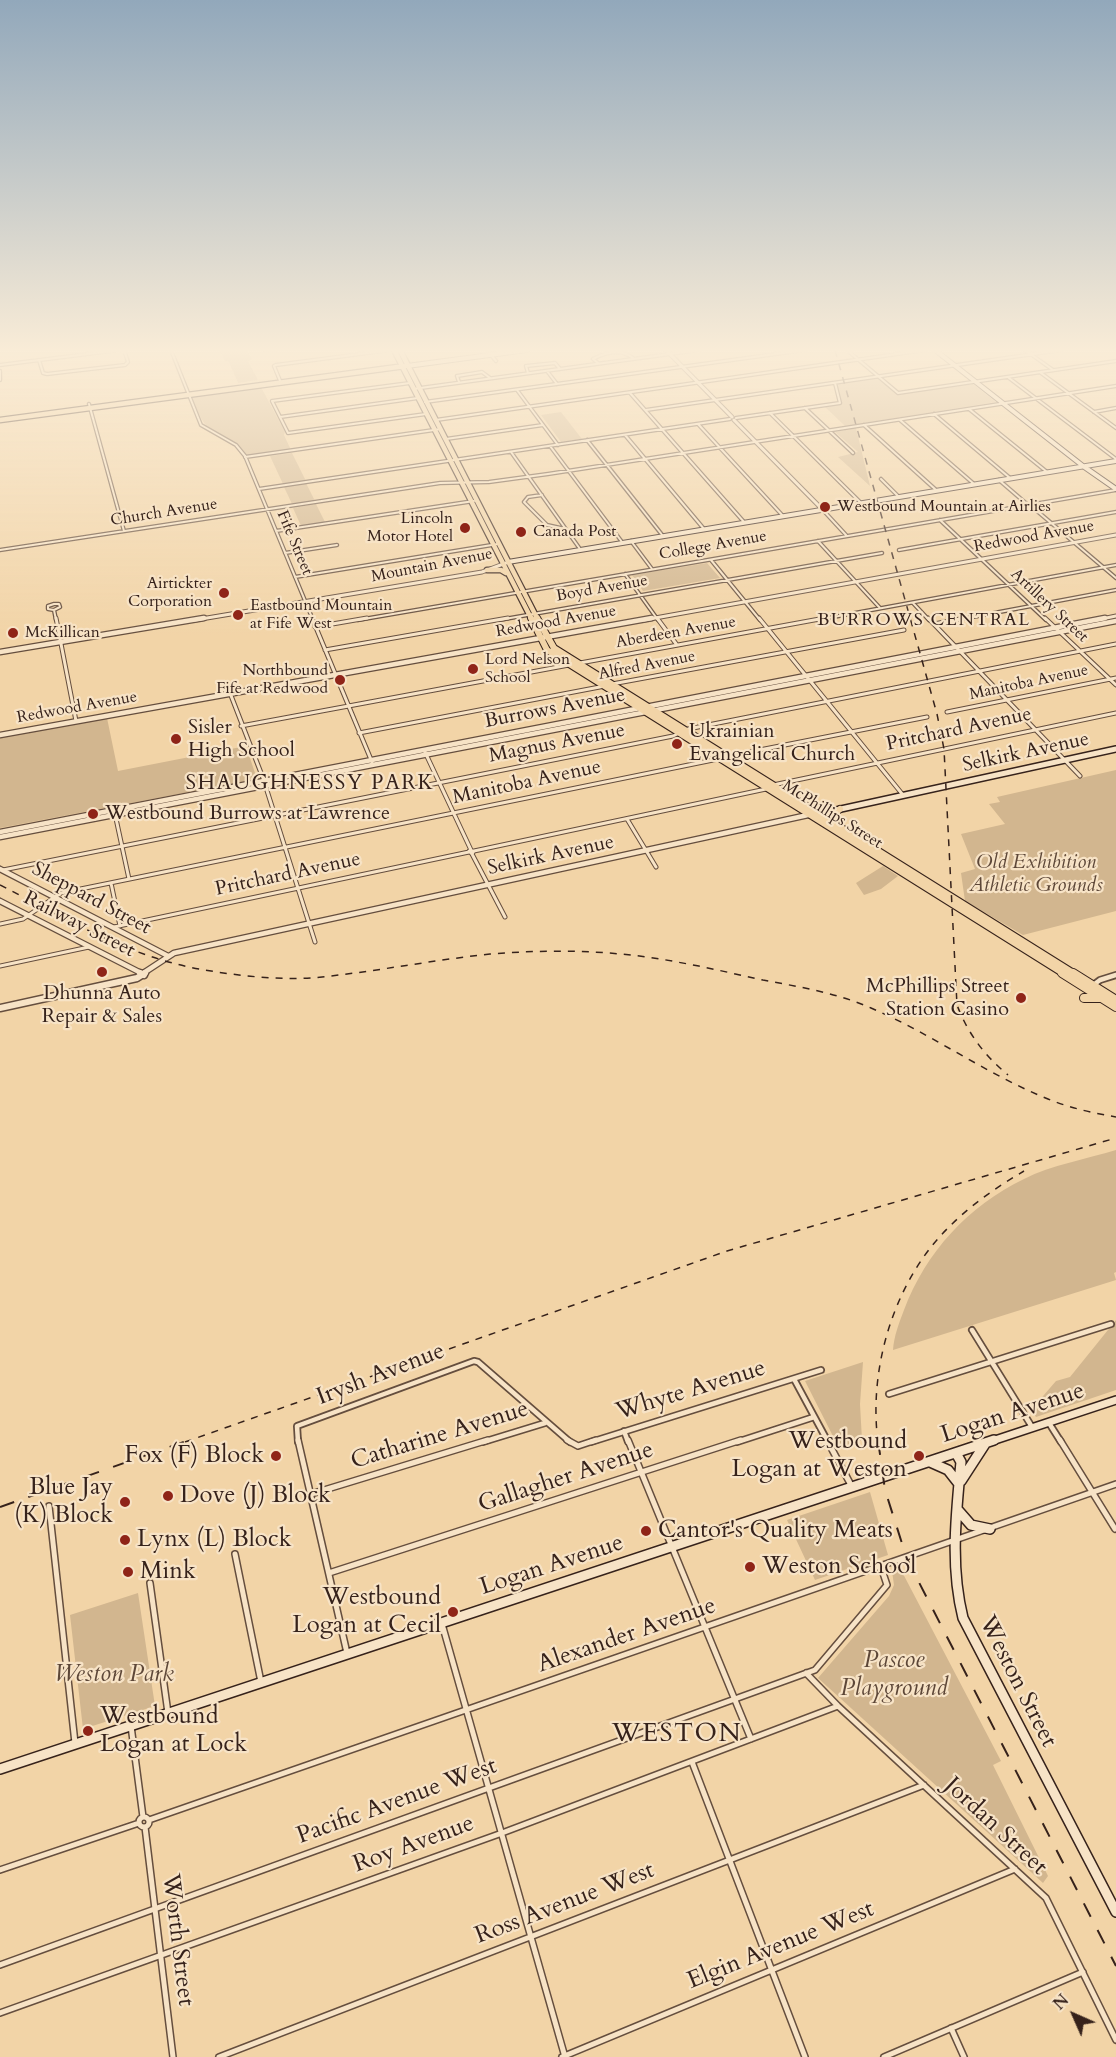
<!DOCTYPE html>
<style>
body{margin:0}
#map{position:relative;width:1116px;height:2057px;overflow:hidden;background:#f2d4a7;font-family:Cardo,serif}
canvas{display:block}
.north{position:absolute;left:1044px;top:1985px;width:60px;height:60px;-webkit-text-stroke:4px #f7e3c6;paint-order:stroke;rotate:315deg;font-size:16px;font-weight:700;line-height:24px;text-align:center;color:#36221b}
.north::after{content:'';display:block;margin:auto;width:21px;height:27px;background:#36221b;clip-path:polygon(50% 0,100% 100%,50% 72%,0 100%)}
</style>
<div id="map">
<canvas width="1116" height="2057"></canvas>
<div class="north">N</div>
</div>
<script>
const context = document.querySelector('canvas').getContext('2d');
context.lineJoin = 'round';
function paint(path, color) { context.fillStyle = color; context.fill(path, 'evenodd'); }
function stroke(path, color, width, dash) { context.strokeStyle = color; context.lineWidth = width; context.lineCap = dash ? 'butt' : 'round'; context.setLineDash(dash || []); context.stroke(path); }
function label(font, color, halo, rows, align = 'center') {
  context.font = font + ' Cardo,serif'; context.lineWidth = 4.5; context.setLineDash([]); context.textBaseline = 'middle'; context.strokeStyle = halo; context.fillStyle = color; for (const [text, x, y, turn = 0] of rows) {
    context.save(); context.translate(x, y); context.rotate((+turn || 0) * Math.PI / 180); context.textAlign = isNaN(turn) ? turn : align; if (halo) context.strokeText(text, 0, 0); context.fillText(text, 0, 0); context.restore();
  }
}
const green = new Path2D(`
 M220 350H247L252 359 248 361 258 380 238 383 229 362 225 361Z
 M877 378 897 394 973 384 996 402 845 426 825 407 841 404 836 384Z
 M261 387 285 432 284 435 291 450 246 456C240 440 224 439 211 430 201 423 196 407 191 396Z
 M561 412 582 439 561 442 541 415Z
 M856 428 870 486 838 457 858 452 835 432Z
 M292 453 306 481 283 484 270 456Z
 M306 483 315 501 292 504 284 487Z
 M316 504 325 522 301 526 293 508Z
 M707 563 720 578 643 591 632 575Z
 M107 718 118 771 246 746 257 779 0 828V738Z
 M1116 770V911L1023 935 965 901 961 873 975 869 961 834 1005 824 989 804 1000 802 997 797Z
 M883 866 898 876 881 889 864 895 856 883Z
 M1116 1150V1272L1114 1273 1116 1280 893 1350C894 1336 899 1323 904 1310 926 1252 968 1206 1024 1179 1051 1165 1087 1159 1116 1150Z
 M1116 1320V1390L1036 1417 1031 1410 1056 1381 1070 1377Z
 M863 1362 860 1404 862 1440 839 1448 805 1381Z
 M870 1492 888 1555 815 1580 787 1520Z
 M900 1568 1001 1761 993 1765 1048 1876 1043 1883 818 1678 889 1596 894 1585 892 1571Z
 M138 1593 155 1706 83 1729 70 1615Z`);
const minorFar3 = new Path2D(`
 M171 350 201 425 236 445 245 456 313 620
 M265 350H275
 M487 350 496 361
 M847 350 898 393 1116 361
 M1025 350 1053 370
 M39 360 43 373 47 374 125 365 128 362 124 350
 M598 363 593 359C606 352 621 349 633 358
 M0 365 119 350
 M0 371V380
 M547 371 557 384
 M528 373 526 366 555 363 560 369
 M1041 373 1116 428
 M1009 378 1116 459
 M459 382 457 376 482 372 490 378
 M281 383 274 366 276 365 390 350
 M410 383 272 401 288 433 426 414
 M413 389 699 350
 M517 390 558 445
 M630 393 744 522
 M425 402 805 350
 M89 404 124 531
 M805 408 853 453
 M969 409 1047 472
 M646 410 1061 350
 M1094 412 1116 408
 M770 413 861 503
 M934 414 1010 478
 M280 417 418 398
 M736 418 840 403 835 383
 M436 420 925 350
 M900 420 974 484
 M698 424 783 516
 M864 425 936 490
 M625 435 704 529
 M446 439 543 425
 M587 440 663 536
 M550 446 622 542
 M511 452 580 549
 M245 457 441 429
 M881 479 899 497
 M999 480 1028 505
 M259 489 730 419
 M542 495 528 497 524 502 547 525 565 529
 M1030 505 1116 578
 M822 509 846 535
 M940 520 1046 620
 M276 531 474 501
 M631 541 652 569
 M818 541 880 608
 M0 550 440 483 489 482 548 474 1116 386
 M899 550 1116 512
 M285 553 337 545
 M711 560 760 620
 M625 574 658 620
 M295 577 498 544
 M913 603 929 620
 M54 604H59L60 607 54 610 48 609V606Z
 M54 610 56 620
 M358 620 1116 490
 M499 620 882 553
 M817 620 1116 565
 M957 620 1116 590`);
const minorFar2 = new Path2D(`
 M56 618 76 721
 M312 618 372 762
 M657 618 677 645
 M759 618 903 795
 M928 618 1080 776
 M1045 618 1116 685
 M934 624 965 618
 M315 627 367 618
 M325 650 508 618
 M580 663 825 618
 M612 684 904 630
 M230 693 263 778 315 942
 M947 712 1116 678
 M241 726 569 665
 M359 733 605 686
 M424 750 471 850
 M729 756 927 717
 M773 785 1116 713
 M115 814 129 879
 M627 819 656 867
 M469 851H474L472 854Z
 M474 851 766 789
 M472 854 505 917
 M3 870 673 736 688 729 1116 644
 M111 883 120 926
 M0 924 23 919 61 893 718 759
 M114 927 469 852
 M0 966 89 947`);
const minorFar1 = new Path2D(`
 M1092 986 1100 980 1116 975
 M972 1330 1032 1427
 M794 1379 828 1442
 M889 1394 1111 1324
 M1049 1423 1061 1442
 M624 1431 628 1442
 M298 1442 297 1426 474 1361 478 1362 570 1442
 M483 1442 545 1423
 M591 1442 821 1370
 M737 1442 814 1417`);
const minor = new Path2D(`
 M298 1440 347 1653
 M567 1440 578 1446 596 1440
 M628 1440 751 1739
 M827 1440 852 1487
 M1060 1440 1115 1529
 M311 1494 488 1440
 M49 1506 75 1743
 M235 1554 261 1682
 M329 1573 741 1440
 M150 1583 168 1713
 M442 1624 565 2057
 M806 1673 838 1706 1046 1898 1116 2040
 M131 1726 143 1817
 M692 1762 805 2057
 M139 1822a5 5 0 1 1 10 0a5 5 0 1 1-10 0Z
 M149 1820 1116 1484
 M145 1827 173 2057
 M0 1870 139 1823
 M0 1965 815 1670 887 1585 881 1567
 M0 2013 502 1833 838 1706
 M951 2028 964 2057
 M219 2057 924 1785
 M562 2057 1015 1869
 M884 2057 1083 1972`);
const tertiaryFar2 = new Path2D(`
 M666 350 732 417
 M734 420 822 509
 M195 620 482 572 506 563
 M644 620 1116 535
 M1097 620 1116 616`);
const tertiaryFar1 = new Path2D(`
 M0 652 204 618
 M0 735 652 618
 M0 832 1105 618
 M0 837 1116 621
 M0 869 168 956
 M0 901 143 974
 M142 974 174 953 808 815`);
const tertiary = new Path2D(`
 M140 973 144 975
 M0 1008 137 978 145 973`);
const secondaryFar3 = new Path2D(`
 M935 350 1083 466 1116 489
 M407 366 527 350
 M508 562 1116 461`);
const secondaryFar2 = new Path2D(`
 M818 814 1116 749`);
const secondaryFar1 = new Path2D(`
 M989 1442 1116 1400`);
const secondary = new Path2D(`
 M956 1453 961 1462C956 1515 950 1566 963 1618L1116 1912
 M930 1462 948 1470 959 1484
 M961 1481 985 1444
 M957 1509 971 1525 990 1529
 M0 1769 994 1440`);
const primaryFar2 = new Path2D(`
 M394 350 532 620
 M400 350 538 620
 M0 420 405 366
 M487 570H501L506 573`);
const primaryFar1 = new Path2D(`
 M531 618 547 650 1064 974
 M537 618 554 648 1075 974
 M836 824 832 816 840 809`);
const primary = new Path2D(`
 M1062 973 1116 1007
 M1073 973 1116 1000
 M1084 998H1099`);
const railFar1 = new Path2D(`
 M835 350 937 714 944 749 957 1005C968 1034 985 1056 1008 1075
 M0 885C65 918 127 956 199 969 239 976 282 981 322 977 378 971 434 960 490 954 553 949 615 950 677 962 706 967 735 974 763 980 800 987 837 993 871 1008 932 1034 986 1074 1048 1099 1070 1108 1093 1113 1116 1117
 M185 1442 727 1251 1116 1138
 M878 1442C868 1367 895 1279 950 1226 972 1204 997 1187 1024 1171`);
const rail = new Path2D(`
 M878 1440 885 1490 907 1559 1116 1966
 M0 1507 189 1440`);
const markers = [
 [825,507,6,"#8f2418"],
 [465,528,6,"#8f2418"],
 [521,532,6,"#8f2418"],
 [224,593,6,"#8f2418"],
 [238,615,6,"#8f2418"],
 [13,633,6,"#8f2418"],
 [473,669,6,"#8f2418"],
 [340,680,6,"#8f2418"],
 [176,739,6,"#8f2418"],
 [677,744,6,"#8f2418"],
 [93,814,6,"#8f2418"],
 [102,972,6,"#8f2418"],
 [1021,998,6,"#8f2418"],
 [276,1456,6,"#8f2418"],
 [919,1456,6,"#8f2418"],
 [168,1496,6,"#8f2418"],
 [125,1502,6,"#8f2418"],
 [646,1531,6,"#8f2418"],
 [125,1540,6,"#8f2418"],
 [750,1567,6,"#8f2418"],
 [128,1572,6,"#8f2418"],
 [453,1612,6,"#8f2418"],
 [88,1731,6,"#8f2418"]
];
const farPoinames = [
 ["Westbound Mountain at Airlies",837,507],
 ["Lincoln",453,519,"right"],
 ["Motor Hotel",453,537,"right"],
 ["Canada Post",533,532],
 ["Airtickter",212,584,"right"],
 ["Corporation",212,602,"right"],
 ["Eastbound Mountain",250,606],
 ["at Fife West",250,624],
 ["McKillican",25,633],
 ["Lord Nelson",485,660],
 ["School",485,678],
 ["Northbound",328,671,"right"],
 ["Fife at Redwood",328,689,"right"]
];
const farStreetnames = [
 ["Church Avenue",164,513,-9],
 ["Redwood Avenue",1034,537,-10],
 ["Fife Street",294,543,67],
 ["College Avenue",713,546,-10],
 ["Mountain Avenue",432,566,-11],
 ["Boyd Avenue",602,589,-10],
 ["Artillery Street",1049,606,43],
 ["Redwood Avenue",556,622,-10],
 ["Aberdeen Avenue",676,633,-10],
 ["Alfred Avenue",647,666,-11],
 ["Manitoba Avenue",1029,683,-12],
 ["Redwood Avenue",77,708,-10],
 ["McPhillips Street",832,815,32]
];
const farNeighbourhoodnames = [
 ["BURROWS CENTRAL",924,621]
];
const streetNames = [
 ["Burrows Avenue",555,709,-11],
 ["Pritchard Avenue",959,730,-12],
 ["Magnus Avenue",557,744,-11],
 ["Selkirk Avenue",1026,753,-12],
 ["Manitoba Avenue",527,783,-12],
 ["Selkirk Avenue",551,856,-12],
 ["Pritchard Avenue",288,875,-12],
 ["Sheppard Street",91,899,28],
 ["Railway Street",79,925,27]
];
const poiNames = [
 ["Sisler",188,728],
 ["High School",188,751],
 ["Ukrainian",689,732],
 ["Evangelical Church",689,755],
 ["Westbound Burrows at Lawrence",105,814],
 ["McPhillips Street",1009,987,"right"],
 ["Station Casino",1009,1010,"right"],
 ["Dhunna Auto",102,994,"center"],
 ["Repair & Sales",102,1017,"center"]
];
const parkNames = [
 ["Old Exhibition",1036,863],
 ["Athletic Grounds",1036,886]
];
const neighbourhoodNames = [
 ["SHAUGHNESSY PARK",310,784]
];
const nearStreetnames = [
 ["Irysh Avenue",381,1375,-21],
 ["Whyte Avenue",691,1391,-17],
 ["Logan Avenue",1013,1414,-18],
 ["Catharine Avenue",440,1436,-17],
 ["Gallagher Avenue",566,1478,-18],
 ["Logan Avenue",552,1566,-18],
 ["Alexander Avenue",627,1636,-19],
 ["Weston Street",1017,1682,63],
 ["Pacific Avenue West",397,1802,-20],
 ["Jordan Street",995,1827,43],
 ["Roy Avenue",414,1845,-20],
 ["Ross Avenue West",565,1904,-21],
 ["Worth Street",177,1940,83],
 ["Elgin Avenue West",781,1946,-22]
];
const nearPoinames = [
 ["Westbound",907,1442,"right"],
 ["Logan at Weston",907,1470,"right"],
 ["Fox (F) Block",264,1456,"right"],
 ["Blue Jay",113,1488,"right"],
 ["(K) Block",113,1516,"right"],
 ["Dove (J) Block",180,1496],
 ["Cantor's Quality Meats",658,1531],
 ["Lynx (L) Block",137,1540],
 ["Weston School",762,1567],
 ["Mink",140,1572],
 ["Westbound",441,1598,"right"],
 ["Logan at Cecil",441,1626,"right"],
 ["Westbound",100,1717],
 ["Logan at Lock",100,1745]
];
const nearParknames = [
 ["Pascoe",894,1661],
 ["Playground",894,1689],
 ["Weston Park",114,1675]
];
const nearNeighbourhoodnames = [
 ["WESTON",677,1735]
];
paint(green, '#d2b68f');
stroke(minorFar3, '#654e3e', 4.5);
stroke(minorFar2, '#654e3e', 5);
stroke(minorFar1, '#654e3e', 8);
stroke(minor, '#654e3e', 8);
stroke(tertiaryFar2, '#654e3e', 5);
stroke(tertiaryFar1, '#654e3e', 7);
stroke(tertiary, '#654e3e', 9);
stroke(secondaryFar3, '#36221b', 6);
stroke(secondaryFar2, '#36221b', 8);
stroke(secondaryFar1, '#36221b', 10);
stroke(secondary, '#36221b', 12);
stroke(primaryFar2, '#36221b', 7);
stroke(primaryFar1, '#36221b', 8);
stroke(primary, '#36221b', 10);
stroke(minorFar3, '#f7e3c6', 2);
stroke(minorFar2, '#f7e3c6', 3);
stroke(minorFar1, '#f7e3c6', 4.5);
stroke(minor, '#f7e3c6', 5);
stroke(tertiaryFar2, '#f7e3c6', 3);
stroke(tertiaryFar1, '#f7e3c6', 4.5);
stroke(tertiary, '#f7e3c6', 6);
stroke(secondaryFar3, '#f7e3c6', 4);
stroke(secondaryFar2, '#f7e3c6', 5);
stroke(secondaryFar1, '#f7e3c6', 7);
stroke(secondary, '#f7e3c6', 9);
stroke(primaryFar2, '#f2d4a7', 4.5);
stroke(primaryFar1, '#f2d4a7', 6);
stroke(primary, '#f2d4a7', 8);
stroke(railFar1, '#36221b', 1.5, [7, 7]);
stroke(rail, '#36221b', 2, [15, 15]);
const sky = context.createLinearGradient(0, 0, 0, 638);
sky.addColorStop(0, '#92a8bb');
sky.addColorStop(0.55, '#f9ecd7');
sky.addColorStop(1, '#f9ecd700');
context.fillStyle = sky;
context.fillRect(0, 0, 1116, 638);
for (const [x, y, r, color] of markers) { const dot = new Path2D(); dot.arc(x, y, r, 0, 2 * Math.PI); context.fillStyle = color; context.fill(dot); stroke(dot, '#f7e3c6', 2); }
label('16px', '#36221b', '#f7e3c6', farPoinames, 'left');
label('16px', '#36221b', '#f7e3c6', farStreetnames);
context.letterSpacing = '1.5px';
label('18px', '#36221b', '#f7e3c6', farNeighbourhoodnames);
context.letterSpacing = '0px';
label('20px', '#36221b', '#f7e3c6', streetNames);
label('20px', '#36221b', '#f7e3c6', poiNames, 'left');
label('italic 20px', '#5d4738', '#f7e3c6', parkNames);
context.letterSpacing = '1.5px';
label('21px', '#36221b', '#f7e3c6', neighbourhoodNames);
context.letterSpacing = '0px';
label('24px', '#36221b', '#f7e3c6', nearStreetnames);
label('24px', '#36221b', '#f7e3c6', nearPoinames, 'left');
label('italic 24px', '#5d4738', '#f7e3c6', nearParknames);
context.letterSpacing = '1.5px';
label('26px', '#36221b', '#f7e3c6', nearNeighbourhoodnames);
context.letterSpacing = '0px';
</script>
